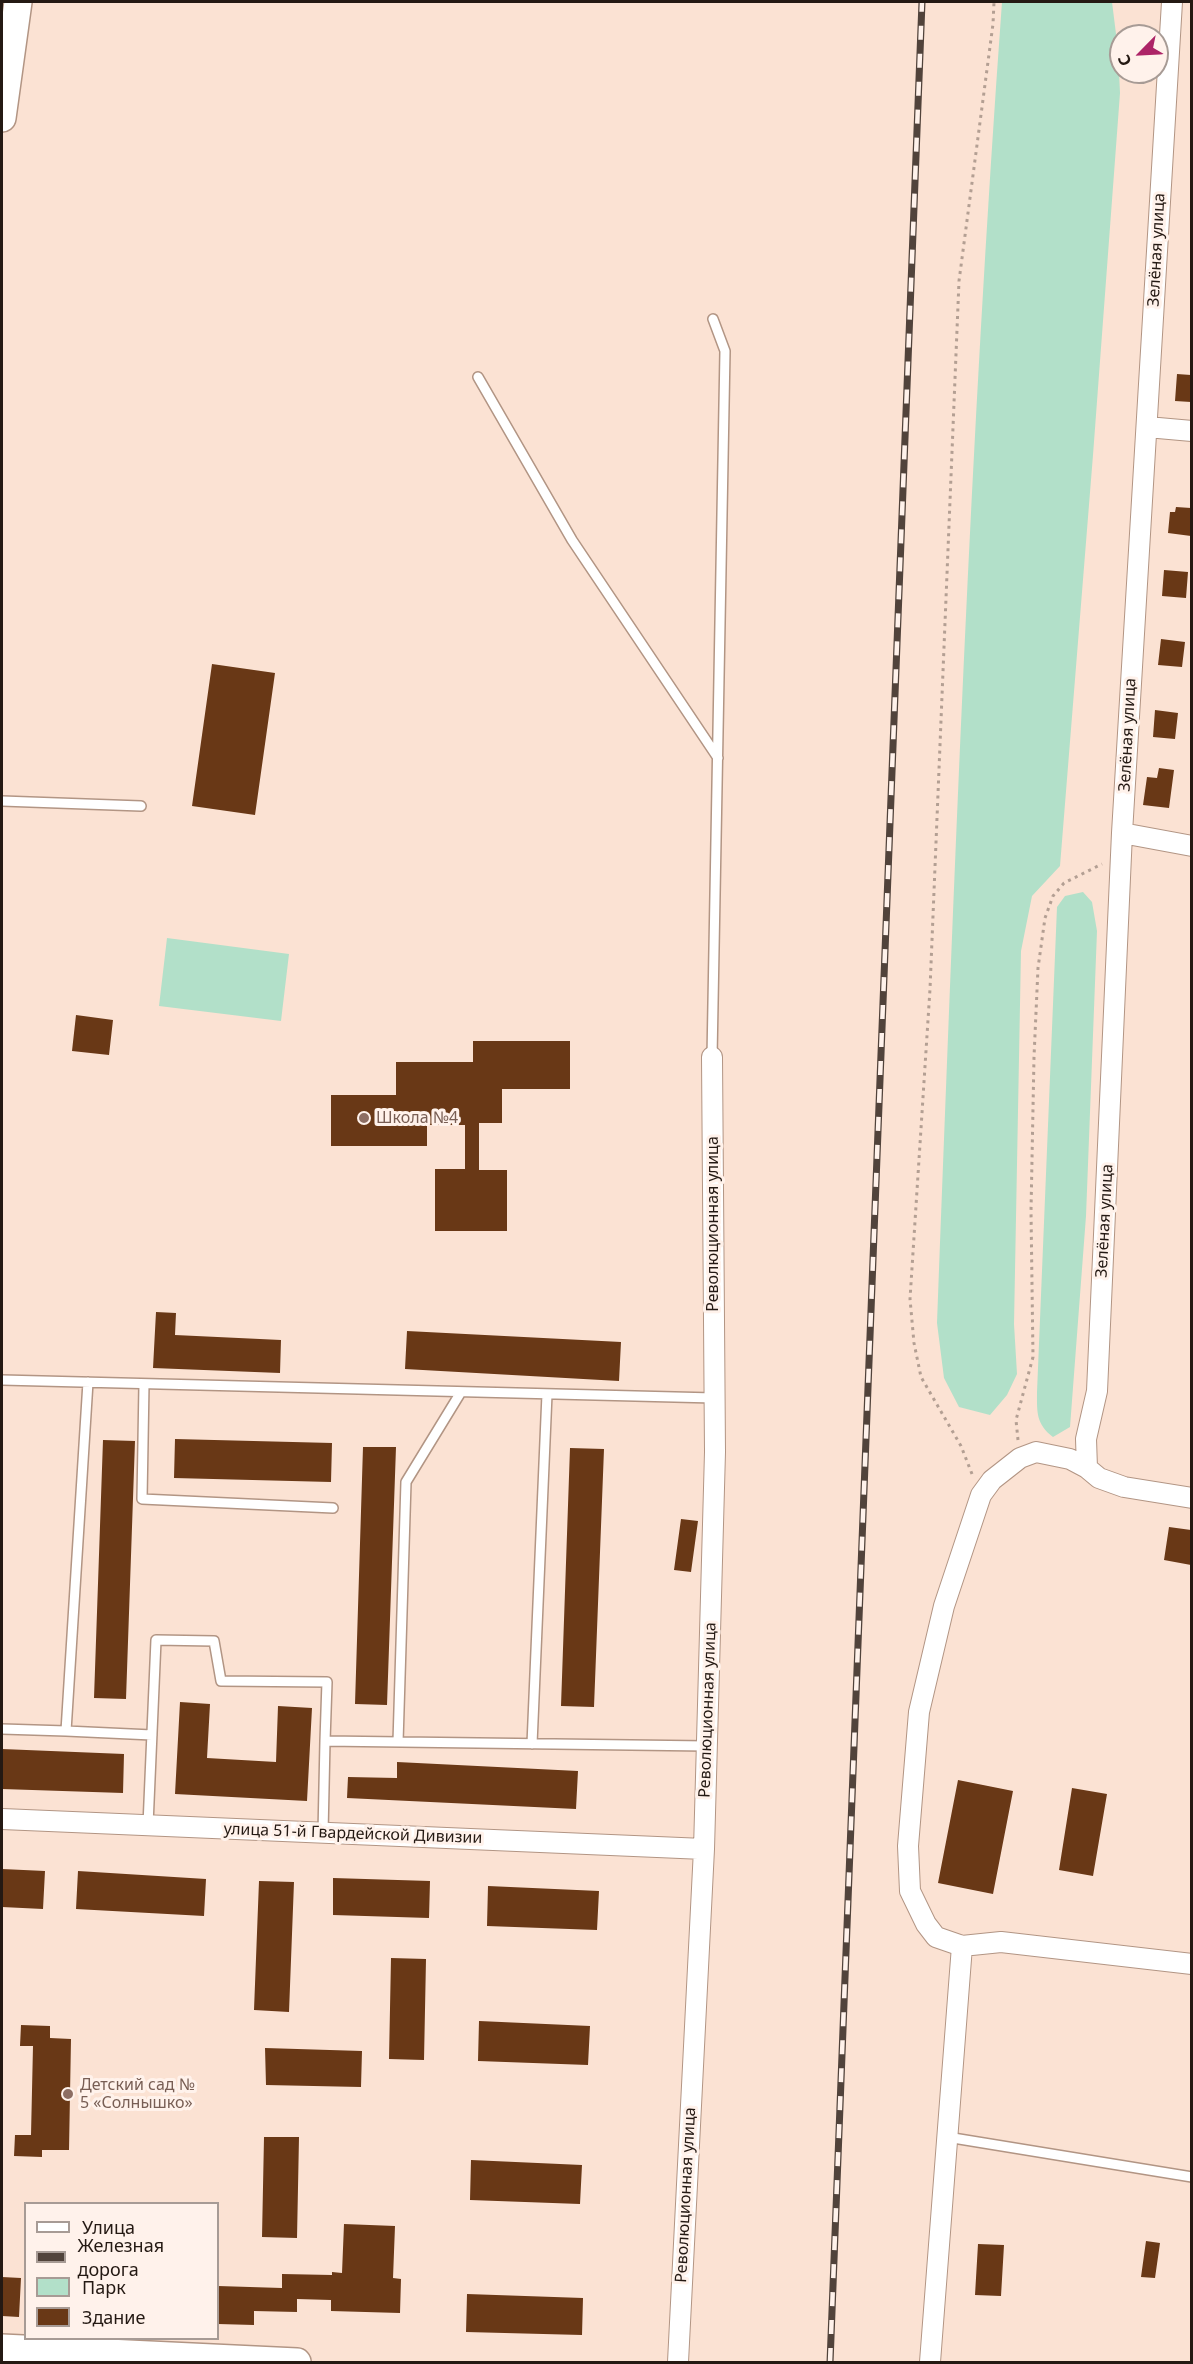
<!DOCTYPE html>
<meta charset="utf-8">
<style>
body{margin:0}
#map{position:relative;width:1193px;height:2364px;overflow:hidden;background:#fbe2d3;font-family:"Noto Sans",sans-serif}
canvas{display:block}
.frame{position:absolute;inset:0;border:3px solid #241913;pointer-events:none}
.legend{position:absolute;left:24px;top:2202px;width:195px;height:138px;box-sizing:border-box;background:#fff2eb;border:2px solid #a79b95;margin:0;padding:8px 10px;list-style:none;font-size:18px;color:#241913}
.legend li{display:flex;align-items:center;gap:12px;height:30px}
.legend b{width:30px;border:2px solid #a79b95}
.north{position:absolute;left:1109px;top:24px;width:60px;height:60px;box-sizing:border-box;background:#fff2eb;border:2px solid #a79b95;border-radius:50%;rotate:246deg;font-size:16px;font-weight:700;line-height:24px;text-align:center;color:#241913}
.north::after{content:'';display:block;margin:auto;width:21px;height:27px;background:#ad2467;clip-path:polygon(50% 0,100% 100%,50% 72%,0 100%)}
</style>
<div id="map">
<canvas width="1193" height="2364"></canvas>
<div class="frame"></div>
<ul class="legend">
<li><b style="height:8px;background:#fff"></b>Улица</li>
<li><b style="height:8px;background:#51433b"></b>Железная дорога</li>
<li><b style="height:16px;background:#b2e0c9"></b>Парк</li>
<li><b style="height:16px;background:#693816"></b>Здание</li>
</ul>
<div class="north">С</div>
</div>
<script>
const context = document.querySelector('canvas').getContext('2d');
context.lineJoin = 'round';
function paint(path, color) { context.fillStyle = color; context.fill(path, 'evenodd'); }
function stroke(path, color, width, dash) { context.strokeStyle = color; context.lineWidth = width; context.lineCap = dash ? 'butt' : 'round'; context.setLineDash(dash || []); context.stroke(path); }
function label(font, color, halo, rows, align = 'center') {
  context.font = font + ' "Noto Sans",sans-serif'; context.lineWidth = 6; context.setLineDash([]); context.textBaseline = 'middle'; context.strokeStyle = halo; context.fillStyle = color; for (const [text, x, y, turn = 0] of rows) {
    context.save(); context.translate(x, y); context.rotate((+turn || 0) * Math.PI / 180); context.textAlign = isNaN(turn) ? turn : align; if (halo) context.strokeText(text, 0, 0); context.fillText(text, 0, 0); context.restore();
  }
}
const green = new Path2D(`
 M1002 2H1112L1118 50 1120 93 1093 455 1060 866 1032 896 1021 951 1014 1324 1017 1374 1007 1395 990 1415 959 1407 944 1378 937 1323C954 882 970 441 1002 2Z
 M1083 892 1092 902 1097 931 1086 1216 1070 1427 1053 1437C1036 1424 1037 1412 1037 1392L1057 907 1065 896Z
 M167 938 289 954 281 1021 159 1006Z`);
const building = new Path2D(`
 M1177 374 1191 375V402L1175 401Z
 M1176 507 1191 508V536L1168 533 1170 512H1175Z
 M1164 570 1188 572 1186 598 1162 596Z
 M1161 639 1185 642 1182 667 1158 665Z
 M212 664 275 673 255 815 192 806Z
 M1155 710 1178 713 1175 739 1153 737Z
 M1159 768 1174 770 1169 808 1143 805 1147 777 1157 778Z
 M76 1015 113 1020 109 1055 72 1051Z
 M473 1041H570V1089H502V1123H479V1170H507V1231H435V1169H465V1125H427V1146H331V1095H396V1062H473Z
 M156 1312 176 1313 175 1335 281 1340 280 1373 153 1368Z
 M407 1331 621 1342 619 1381 405 1369Z
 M175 1439 332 1443 331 1482 174 1478Z
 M103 1440 135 1441 126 1699 94 1698Z
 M363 1447H396L387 1705 355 1704Z
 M570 1448 604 1449 594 1707 561 1706Z
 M681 1519 698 1521 691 1572 674 1570Z
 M1169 1527 1191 1530V1565L1164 1560Z
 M180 1702 210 1704 207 1758 276 1762 278 1706 312 1708 307 1801 175 1794Z
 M2 1749 124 1754 123 1793 2 1789Z
 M397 1762 578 1771 576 1809 347 1798 348 1777 397 1778Z
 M958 1780 1013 1791 993 1894 938 1883Z
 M1072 1788 1107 1794 1093 1876 1059 1870Z
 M2 1869 45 1871 43 1909 2 1907Z
 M78 1871 206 1879 204 1916 76 1909Z
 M333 1878 430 1881 429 1918 333 1915Z
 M259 1881 294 1882 289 2012 254 2010Z
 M488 1886 599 1891 597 1930 487 1926Z
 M391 1958 426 1959 424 2060 389 2059Z
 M479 2021 590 2026 588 2065 478 2061Z
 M21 2025 50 2026V2038L71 2039 69 2150H42V2157L14 2156 15 2135H31L33 2046H20Z
 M265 2048 362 2051 361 2087 266 2085Z
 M264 2137H299L297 2238 262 2237Z
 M471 2160 582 2165 580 2204 470 2200Z
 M344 2224 395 2226 393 2278 401 2279 400 2313 331 2311V2300L297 2299V2312L254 2311V2325L218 2324V2286L282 2288V2274L332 2275V2272L342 2273Z
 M1146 2241 1160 2243 1155 2278 1141 2277Z
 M978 2244 1004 2245 1001 2296 975 2295Z
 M2 2277 21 2278 19 2317 2 2316Z
 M467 2294 583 2298 582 2335 466 2332Z`);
const path = new Path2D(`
 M1018 1440 1016 1420 1033 1357 1031 1211 1034 1057 1038 968 1045 918 1053 896 1064 883 1102 864
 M972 1474 961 1446 921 1377 914 1343 910 1299 930 989 959 281 993 24 994 2`);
const lane = new Path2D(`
 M478 377 572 540 718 758
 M2 801 141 806
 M712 1057 725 351 713 319
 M2 1380 714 1398
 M144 1384 142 1499 333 1508
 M2 1729 66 1731 88 1382
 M66 1731 152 1735
 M398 1742 406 1482 461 1392
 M532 1744 547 1394
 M148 1825 156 1640 214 1641 221 1681 327 1682 325 1741
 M323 1833 325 1741 707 1746
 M947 2137 1192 2177`);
const street = new Path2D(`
 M1147 427 1192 431
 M1122 833 1192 846
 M1087 1468 1086 1439 1097 1391 1122 833 1172 2
 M1192 1498 1124 1487 1099 1478 1087 1468 1070 1459 1036 1452 1020 1458 992 1480 981 1495 944 1606 919 1712 908 1846 910 1891 926 1924 936 1937 962 1946 1001 1942 1192 1964
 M2 1819 704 1849
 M678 2362 704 1849 715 1452 712 1057
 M930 2362 962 1946`);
const secondary = new Path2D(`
 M2 118 18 2
 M2 2348 297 2362`);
const rail = new Path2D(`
 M830 2362 922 2`);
const markers = [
 [364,1118,6,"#8d6e63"],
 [68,2094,6,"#8d6e63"]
];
const streetNames = [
 ["Зелёная улица",1157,250,-87],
 ["Зелёная улица",1128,735,-87],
 ["Зелёная улица",1105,1221,-87],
 ["Революционная улица",713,1224,-90],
 ["Революционная улица",708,1710,-88],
 ["улица 51-й Гвардейской Дивизии",353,1834,2],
 ["Революционная улица",686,2195,-87]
];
const educationNames = [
 ["Школа №4",376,1118],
 ["Детский сад №",80,2085],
 ["5 «Солнышко»",80,2103]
];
paint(green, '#b2e0c9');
paint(building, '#693816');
stroke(lane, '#b29584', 12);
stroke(street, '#b29584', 22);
stroke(secondary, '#b29584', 30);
stroke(path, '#b39f93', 3, [3, 4.5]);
stroke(lane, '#fff', 9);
stroke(street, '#fff', 20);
stroke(secondary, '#fff', 27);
stroke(rail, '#51433b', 7);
stroke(rail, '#fff2eb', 4.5, [14]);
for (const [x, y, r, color] of markers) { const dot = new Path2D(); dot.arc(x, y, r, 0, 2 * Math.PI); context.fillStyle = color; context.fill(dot); stroke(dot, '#fff2eb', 2); }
label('16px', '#241913', '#fff2eb', streetNames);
label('16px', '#785e54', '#fff2eb', educationNames, 'left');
</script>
